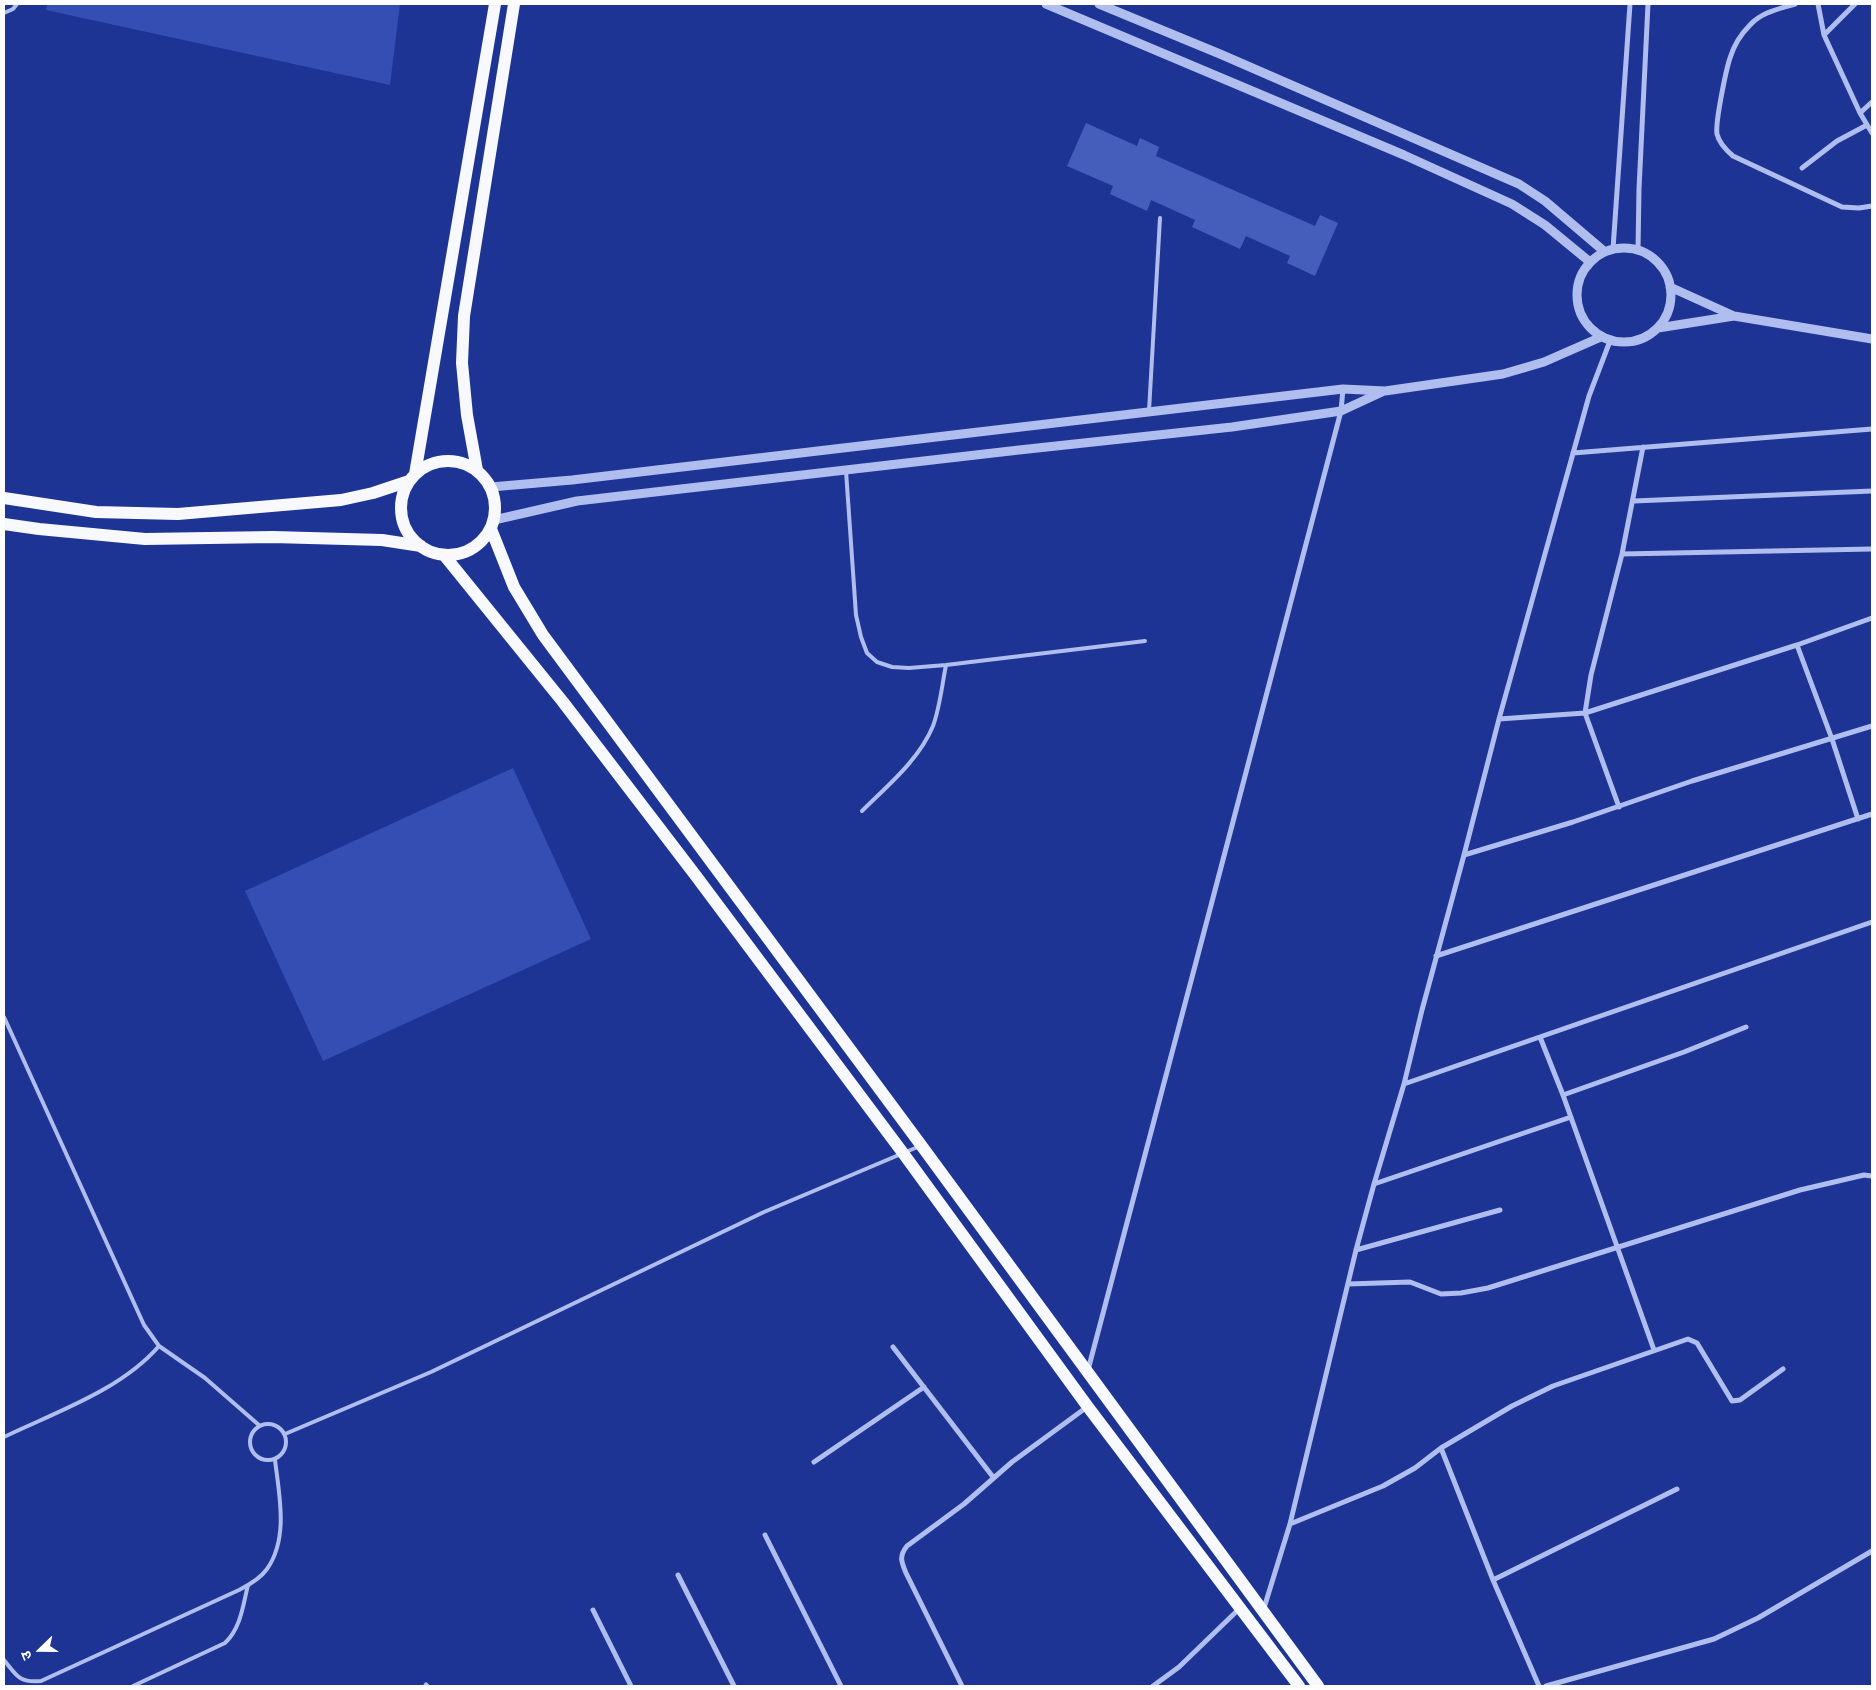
<!DOCTYPE html>
<meta charset="utf-8">
<style>
body{margin:0}
#map{position:relative;width:1876px;height:1690px;overflow:hidden;background:#1d3495;font-family:"IBM Plex Sans","Noto Sans Devanagari",sans-serif}
canvas{display:block}
.frame{position:absolute;inset:0;border:5px solid #fff;pointer-events:none}
.north{position:absolute;left:15px;top:1625px;width:50px;height:50px;-webkit-text-stroke:4px #1d3495;paint-order:stroke;rotate:248deg;font-size:14px;font-weight:700;line-height:20px;text-align:center;color:#fff}
.north::after{content:'';display:block;margin:auto;width:18px;height:22px;background:#fff;clip-path:polygon(50% 0,100% 100%,50% 72%,0 100%)}
</style>
<div id="map">
<canvas width="1876" height="1690"></canvas>
<div class="frame"></div>
<div class="north">उ</div>
</div>
<script>
const context = document.querySelector('canvas').getContext('2d');
context.lineJoin = 'round';
function paint(path, color) { context.fillStyle = color; context.fill(path, 'evenodd'); }
function stroke(path, color, width, dash) { context.strokeStyle = color; context.lineWidth = width; context.lineCap = dash ? 'butt' : 'round'; context.setLineDash(dash || []); context.stroke(path); }
const green = new Path2D(`
 M47 4H400L390 85 46 10Z
 M513 768 591 939 323 1061 245 891Z`);
const building = new Path2D(`
 M1086 123 1137 146 1140 138 1159 147 1156 156 1315 226 1320 215 1338 223 1315 276 1287 263 1290 256 1246 236 1240 249 1192 227 1195 220 1151 200 1147 211 1110 194 1113 186 1067 166Z`);
const service = new Path2D(`
 M4 13 13 9 17 4
 M1149 411 1160 218
 M846 471 856 615 861 637 867 653 877 662 892 667 909 668 946 665 1145 641
 M862 811C887 786 919 760 933 726 940 707 942 685 946 665
 M4 1017 144 1325 159 1346 205 1378 260 1426
 M250 1442a18 18 0 1 1 36 0a18 18 0 1 1-36 0Z
 M285 1434 431 1372 764 1212 920 1146
 M4 1437C56 1412 121 1390 159 1346
 M4 1660C17 1676 19 1683 41 1681L239 1590C249 1585 260 1579 267 1569 289 1538 279 1494 275 1460
 M133 1686 225 1643C241 1628 243 1605 248 1585`);
const minor = new Path2D(`
 M1795 4C1779 9 1762 12 1750 25 1741 34 1734 45 1730 58 1726 70 1715 123 1717 134 1719 143 1726 150 1733 156L1842 207 1859 208 1872 206
 M1818 4 1824 35 1860 113 1872 133
 M1824 35 1855 4
 M1860 113 1872 102
 M1802 168 1837 141 1867 125
 M1613 249 1630 4
 M1638 250 1639 189 1648 4
 M1573 453 1872 429
 M1634 501 1872 491
 M1622 554 1872 549
 M1797 645 1832 739 1858 819
 M1499 719 1585 713 1797 645 1872 618
 M1619 807 1585 713 1591 675 1622 554 1643 447
 M1464 855 1573 822 1692 781 1872 726
 M1436 956 1872 814
 M1540 1037 1563 1095 1654 1350
 M1404 1084 1872 922
 M1563 1095 1684 1052 1746 1027
 M1374 1184 1571 1117
 M1356 1250 1500 1210
 M1348 1284 1410 1282 1441 1294 1461 1293 1488 1288 1800 1190 1864 1175 1872 1176
 M893 1347 993 1477
 M1088 1370 1209 913 1341 411 1343 389
 M1441 1448 1493 1580 1539 1686
 M814 1462 924 1387
 M1290 1524 1383 1486 1415 1468 1441 1448 1512 1406 1553 1386 1688 1339 1697 1343 1732 1401 1740 1400 1783 1369
 M765 1535 841 1686
 M678 1575 734 1686
 M1493 1580 1677 1489
 M1264 1608 1290 1524 1356 1250 1374 1184 1404 1084 1422 1010 1464 855 1499 719 1589 396 1610 341
 M593 1610 631 1686
 M426 1685 427 1686
 M962 1686 906 1573C901 1561 899 1556 907 1546L964 1504 1012 1462 1087 1407
 M1153 1686 1179 1667 1240 1608
 M1546 1686 1714 1639 1758 1618 1872 1551`);
const tertiary = new Path2D(`
 M1046 4 1404 155 1512 204 1545 225 1590 262
 M1099 4 1220 54 1519 184 1545 201 1605 252
 M1577 295a47 47 0 1 1 94 0a47 47 0 1 1-94 0Z
 M1670 287 1734 316 1872 339
 M1658 328 1734 316
 M491 487 572 480 1343 389 1385 391 1503 374 1544 362 1601 337
 M494 520 577 501 1019 450 1232 427 1341 411 1382 392`);
const primary = new Path2D(`
 M401 508a47 47 0 1 1 94 0a47 47 0 1 1-94 0Z
 M477 470 467 415 462 363 464 316 514 4
 M415 474 495 4
 M4 498 96 512 178 514 341 500 373 493 409 481
 M4 524 39 529 145 539 273 537 382 540 421 546
 M491 529 514 587 543 635 921 1145 1318 1686
 M444 555 563 702 696 876 903 1153 1088 1407 1299 1686`);
paint(green, '#344eb3');
paint(building, '#455ebb');
stroke(service, '#b0bdef', 4);
stroke(minor, '#b0bdef', 5);
stroke(tertiary, '#b0bdef', 9);
stroke(primary, '#f8f9ff', 12);
</script>
